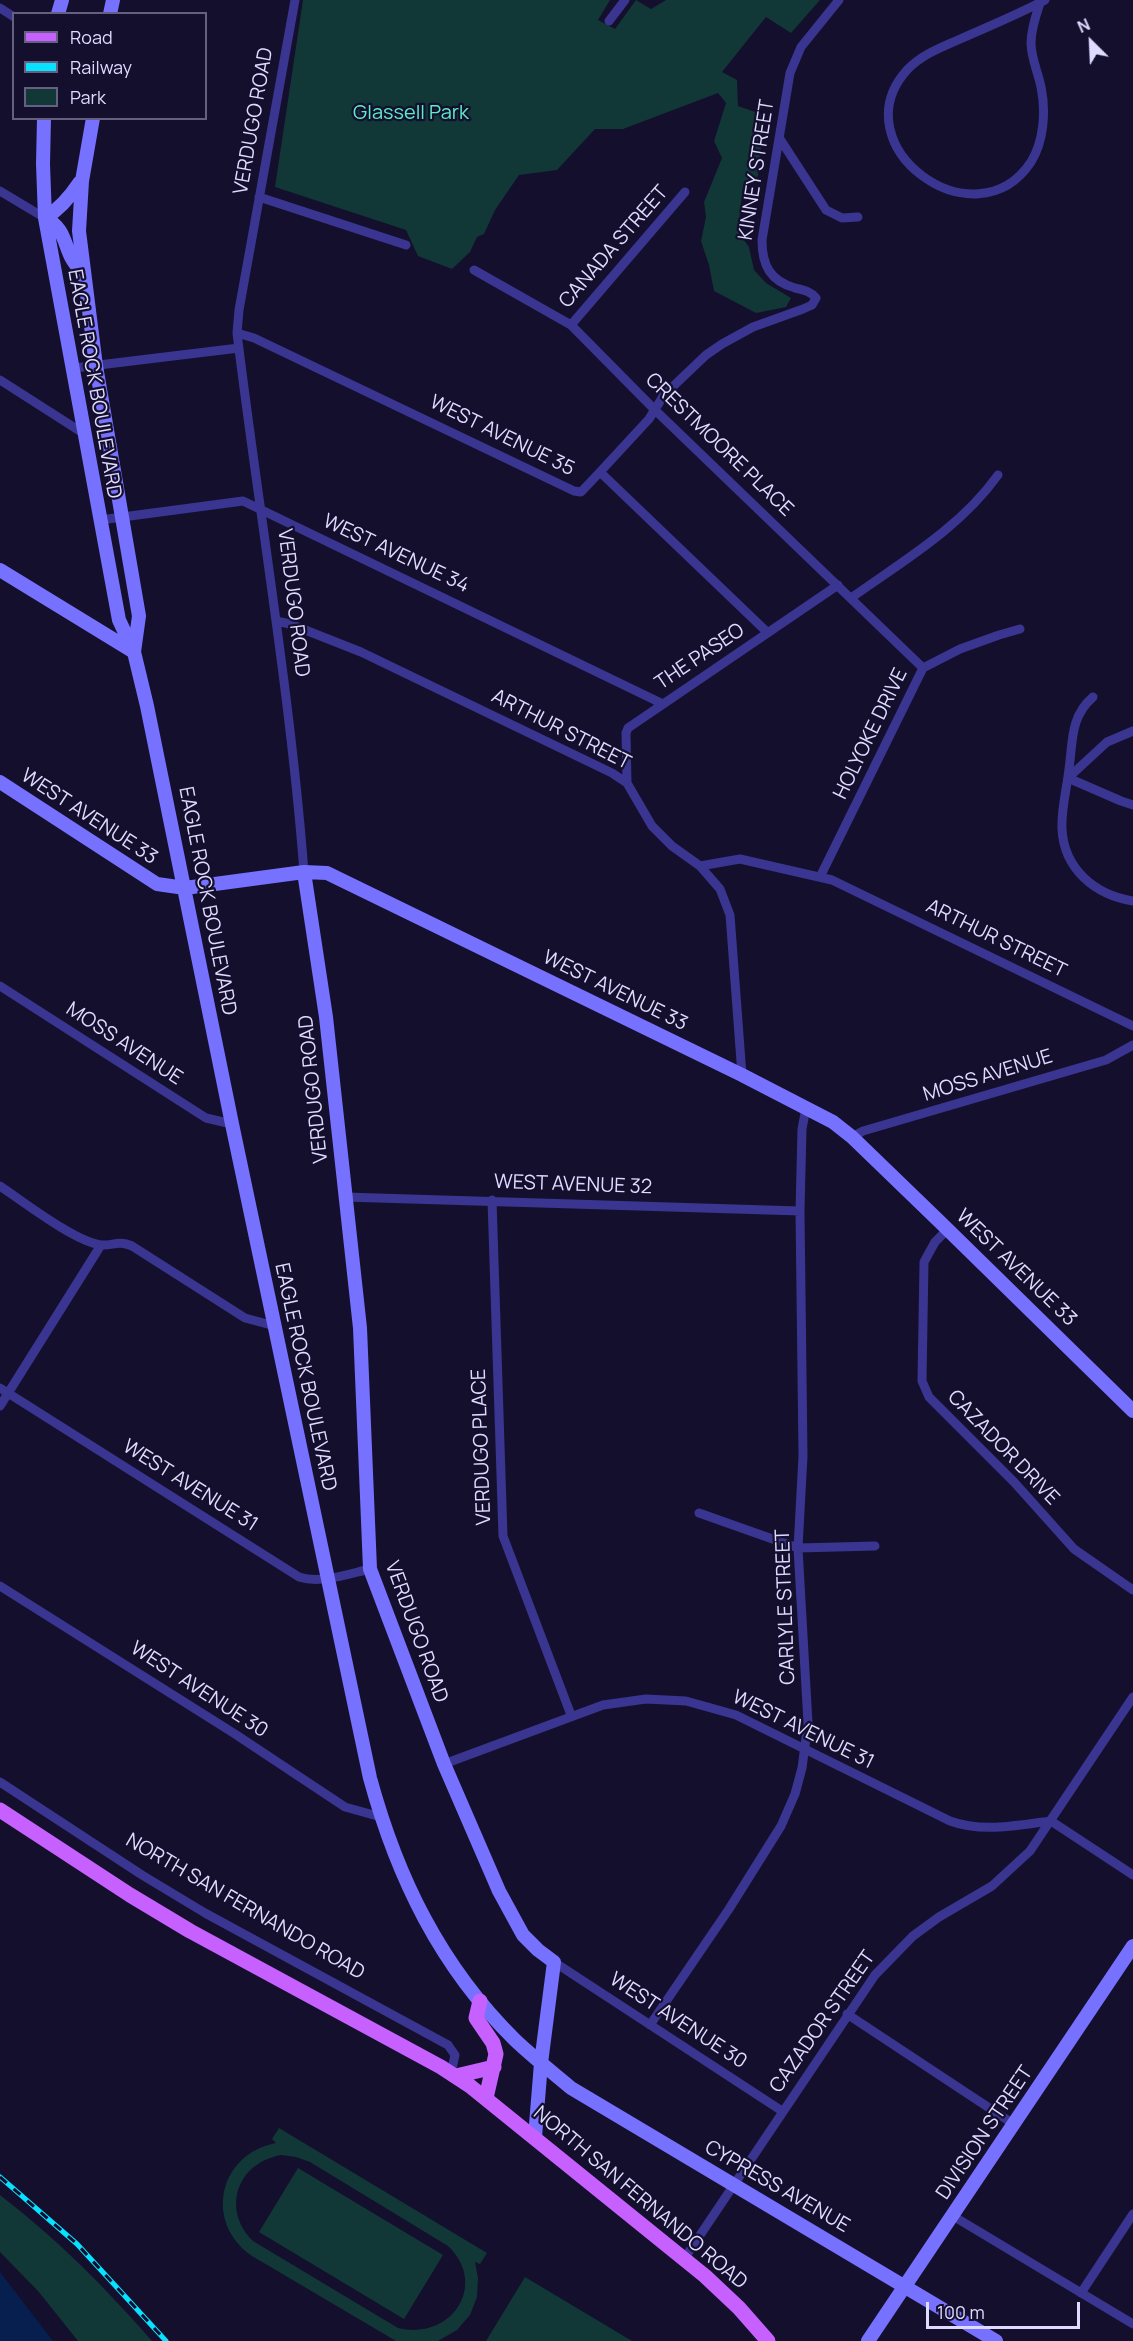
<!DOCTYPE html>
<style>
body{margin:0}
#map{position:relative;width:1133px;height:2341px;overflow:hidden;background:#140f2d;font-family:Manrope,sans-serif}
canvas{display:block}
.legend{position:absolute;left:12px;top:12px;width:195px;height:108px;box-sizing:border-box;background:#140f2d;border:2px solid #656081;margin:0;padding:8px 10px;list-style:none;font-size:18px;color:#dfdaff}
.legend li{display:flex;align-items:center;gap:12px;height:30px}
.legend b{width:30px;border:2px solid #656081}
.north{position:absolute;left:1061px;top:12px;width:60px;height:60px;-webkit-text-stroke:4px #140f2d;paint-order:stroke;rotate:336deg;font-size:16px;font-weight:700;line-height:24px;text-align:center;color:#dfdaff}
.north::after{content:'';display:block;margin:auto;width:21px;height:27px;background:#dfdaff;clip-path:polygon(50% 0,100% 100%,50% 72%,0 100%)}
.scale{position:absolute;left:926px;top:2302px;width:154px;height:27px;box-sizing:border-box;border:3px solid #dfdaff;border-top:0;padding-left:8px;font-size:18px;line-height:21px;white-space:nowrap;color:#dfdaff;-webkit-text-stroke:4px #140f2d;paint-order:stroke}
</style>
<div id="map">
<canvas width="1133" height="2341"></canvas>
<ul class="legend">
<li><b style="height:8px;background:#c661ff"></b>Road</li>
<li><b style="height:8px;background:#06e2ff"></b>Railway</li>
<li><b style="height:16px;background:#113737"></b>Park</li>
</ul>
<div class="north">N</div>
<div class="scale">100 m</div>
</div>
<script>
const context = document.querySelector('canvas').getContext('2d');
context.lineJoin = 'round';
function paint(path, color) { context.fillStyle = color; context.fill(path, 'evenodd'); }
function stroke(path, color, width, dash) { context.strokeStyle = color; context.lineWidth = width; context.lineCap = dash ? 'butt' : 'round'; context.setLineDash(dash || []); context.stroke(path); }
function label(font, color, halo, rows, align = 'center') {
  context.font = font + ' Manrope,sans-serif'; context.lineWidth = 4.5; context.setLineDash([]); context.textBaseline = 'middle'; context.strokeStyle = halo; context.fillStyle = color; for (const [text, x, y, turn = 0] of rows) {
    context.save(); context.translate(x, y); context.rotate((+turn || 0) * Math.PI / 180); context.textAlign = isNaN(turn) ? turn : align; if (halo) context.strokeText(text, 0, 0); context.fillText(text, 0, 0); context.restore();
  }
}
const green = new Path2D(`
 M303 0H610L598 20 615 29 636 0 651 9 666 0H820L791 33 766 17 722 72 737 80 738 106 764 115 758 176 743 186 738 232 749 247 754 270 766 283 791 298 786 307 756 313 714 291 709 265 701 241 706 217 704 202 722 158 714 141 726 103 718 93 623 129H595L557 170 519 175 495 210 484 234 477 237 470 252 452 269 418 256 406 230 275 187Z
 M279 2128 487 2253 480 2264 475 2262 478 2278 477 2297 470 2315 457 2330 438 2341H396L252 2256C204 2223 218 2154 276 2143L272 2139ZM281 2155 296 2157 310 2162 448 2246C489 2285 451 2341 398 2328L253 2241C221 2209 237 2163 281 2155Z
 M298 2168 443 2255 404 2319 259 2232Z
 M0 2195C56 2238 106 2288 152 2341H78L38 2291 0 2252Z
 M525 2277 632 2341H486Z`);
const water = new Path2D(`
 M0 2272 53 2341H0Z`);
const street = new Path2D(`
 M295 0 239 310 237 333C259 513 290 691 304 872
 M1040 3C1036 15 1031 29 1031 43 1031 58 1038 72 1041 87 1046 111 1044 141 1031 162 975 246 839 146 907 70 921 55 940 48 958 40 987 27 1017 15 1045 0
 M0 8 14 17
 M609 21 625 0
 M780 139 826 210 842 218 858 217
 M0 191 45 218
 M259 197 406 245
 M474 270 571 325 655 410 923 668
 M571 325 685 192
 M237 333 254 338 574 491 581 492 600 472 768 633
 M74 368 239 348
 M0 380 86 435
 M600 472 649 419 664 395 706 355 722 344 753 327 803 309 812 305 816 298C810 291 804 290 795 288 770 281 762 265 762 240L790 73 801 47 839 0
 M100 520 243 501 663 704
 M851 598C903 561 960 528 998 475
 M276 621 290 624 361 652 612 773 627 783 652 826 672 846 700 866 740 859 832 880 1133 1026
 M1093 697C1070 717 1073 741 1069 769 1067 788 1061 809 1062 829 1064 869 1095 895 1133 901
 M1068 778 1107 742 1133 731
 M1068 778 1121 801 1133 805
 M627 783 626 733 628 728 838 585
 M700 866 720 889 730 915 742 1075
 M820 877 923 668 960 649 999 635 1020 629
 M0 986 206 1118 232 1124
 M852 1137 863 1131 1106 1060 1133 1045
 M0 1186C24 1202 74 1241 101 1245 113 1246 118 1240 132 1246L245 1318 275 1326
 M345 1197 800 1211
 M492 1200 503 1536 571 1715
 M948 1229 935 1242 924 1262 922 1381 929 1397 1014 1482 1074 1549 1133 1590
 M0 1388 299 1577C321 1584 348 1574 370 1569
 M0 1406 101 1245
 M699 1513 798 1548 875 1546
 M0 1586 235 1734 345 1807 381 1817
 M444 1764 603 1705 646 1699 686 1701 736 1715 950 1821C983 1833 1017 1825 1051 1821L1133 1875
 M0 1782 142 1875 205 1913 448 2045 455 2055 451 2073
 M554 1962 782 2111
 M847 2014 1015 2125
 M650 2025 729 1909 781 1826 795 1794 802 1768 808 1723 798 1548 803 1456 800 1211 802 1129 806 1108
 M953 2216 1133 2324
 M684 2259 875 1975 913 1936 939 1917 992 1886 1030 1851 1133 1697
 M1081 2293 1133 2214`);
const secondary = new Path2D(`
 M58 14 62 0
 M110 14 113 0
 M44 118 43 164 45 218 119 620 134 652 147 706 232 1124 370 1778C397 1877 440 1966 515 2040 533 2057 552 2072 571 2088L996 2341
 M93 118 82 181 79 231 96 366 139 616 134 652
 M45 218C71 231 61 254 83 272
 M45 218C60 209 70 197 80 182
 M0 570 134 652
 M0 782 157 884 185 888 304 872 327 873 742 1075 833 1122 852 1137 941 1223 1133 1411
 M304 872 326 1017 360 1328 370 1569 444 1764 499 1891 523 1935 538 1950 554 1962 541 2063 535 2137
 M868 2341 1133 1946`);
const primary = new Path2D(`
 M0 1810 130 1895 190 1931 441 2067 470 2086 705 2276 739 2308 768 2341
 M480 2001 476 2018 493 2043 496 2054 486 2098
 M456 2076 494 2067`);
const rail = new Path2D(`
 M0 2177 77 2244 166 2341`);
const parkNames = [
 ["Glassell Park",411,113]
];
const streetNames = [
 ["VERDUGO ROAD",254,121,-80],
 ["KINNEY STREET",757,170,-81],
 ["CANADA STREET",614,247,-49],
 ["EAGLE ROCK BOULEVARD",94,384,80],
 ["WEST AVENUE 35",502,436,26],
 ["CRESTMOORE PLACE",719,445,44],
 ["WEST AVENUE 34",396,554,25],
 ["VERDUGO ROAD",293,603,83],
 ["THE PASEO",700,657,-34],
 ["ARTHUR STREET",561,730,27],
 ["HOLYOKE DRIVE",871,734,-64],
 ["WEST AVENUE 33",89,817,33],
 ["EAGLE ROCK BOULEVARD",207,901,79],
 ["ARTHUR STREET",996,939,26],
 ["WEST AVENUE 33",615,991,26],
 ["MOSS AVENUE",124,1044,33],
 ["MOSS AVENUE",988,1076,-17],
 ["VERDUGO ROAD",314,1089,-96],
 ["WEST AVENUE 32",573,1185,2],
 ["WEST AVENUE 33",1016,1268,44],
 ["EAGLE ROCK BOULEVARD",305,1377,78],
 ["VERDUGO PLACE",482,1447,-92],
 ["CAZADOR DRIVE",1003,1448,46],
 ["WEST AVENUE 31",190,1486,32],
 ["CARLYLE STREET",786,1607,-92],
 ["VERDUGO ROAD",416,1632,70],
 ["WEST AVENUE 30",199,1690,33],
 ["WEST AVENUE 31",803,1730,26],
 ["NORTH SAN FERNANDO ROAD",245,1907,30],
 ["WEST AVENUE 30",678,2021,33],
 ["CAZADOR STREET",823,2022,-55],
 ["DIVISION STREET",985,2133,-56],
 ["CYPRESS AVENUE",777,2187,30],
 ["NORTH SAN FERNANDO ROAD",640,2198,40]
];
paint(green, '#113737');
paint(water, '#061f4f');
stroke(street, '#3a3590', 9);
stroke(secondary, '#7771ff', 14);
stroke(primary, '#c661ff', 15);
stroke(rail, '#06e2ff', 5);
stroke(rail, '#140f2d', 3, [9]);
label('20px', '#5aecc9', '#140f2d', parkNames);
label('20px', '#dfdaff', '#140f2d', streetNames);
</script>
